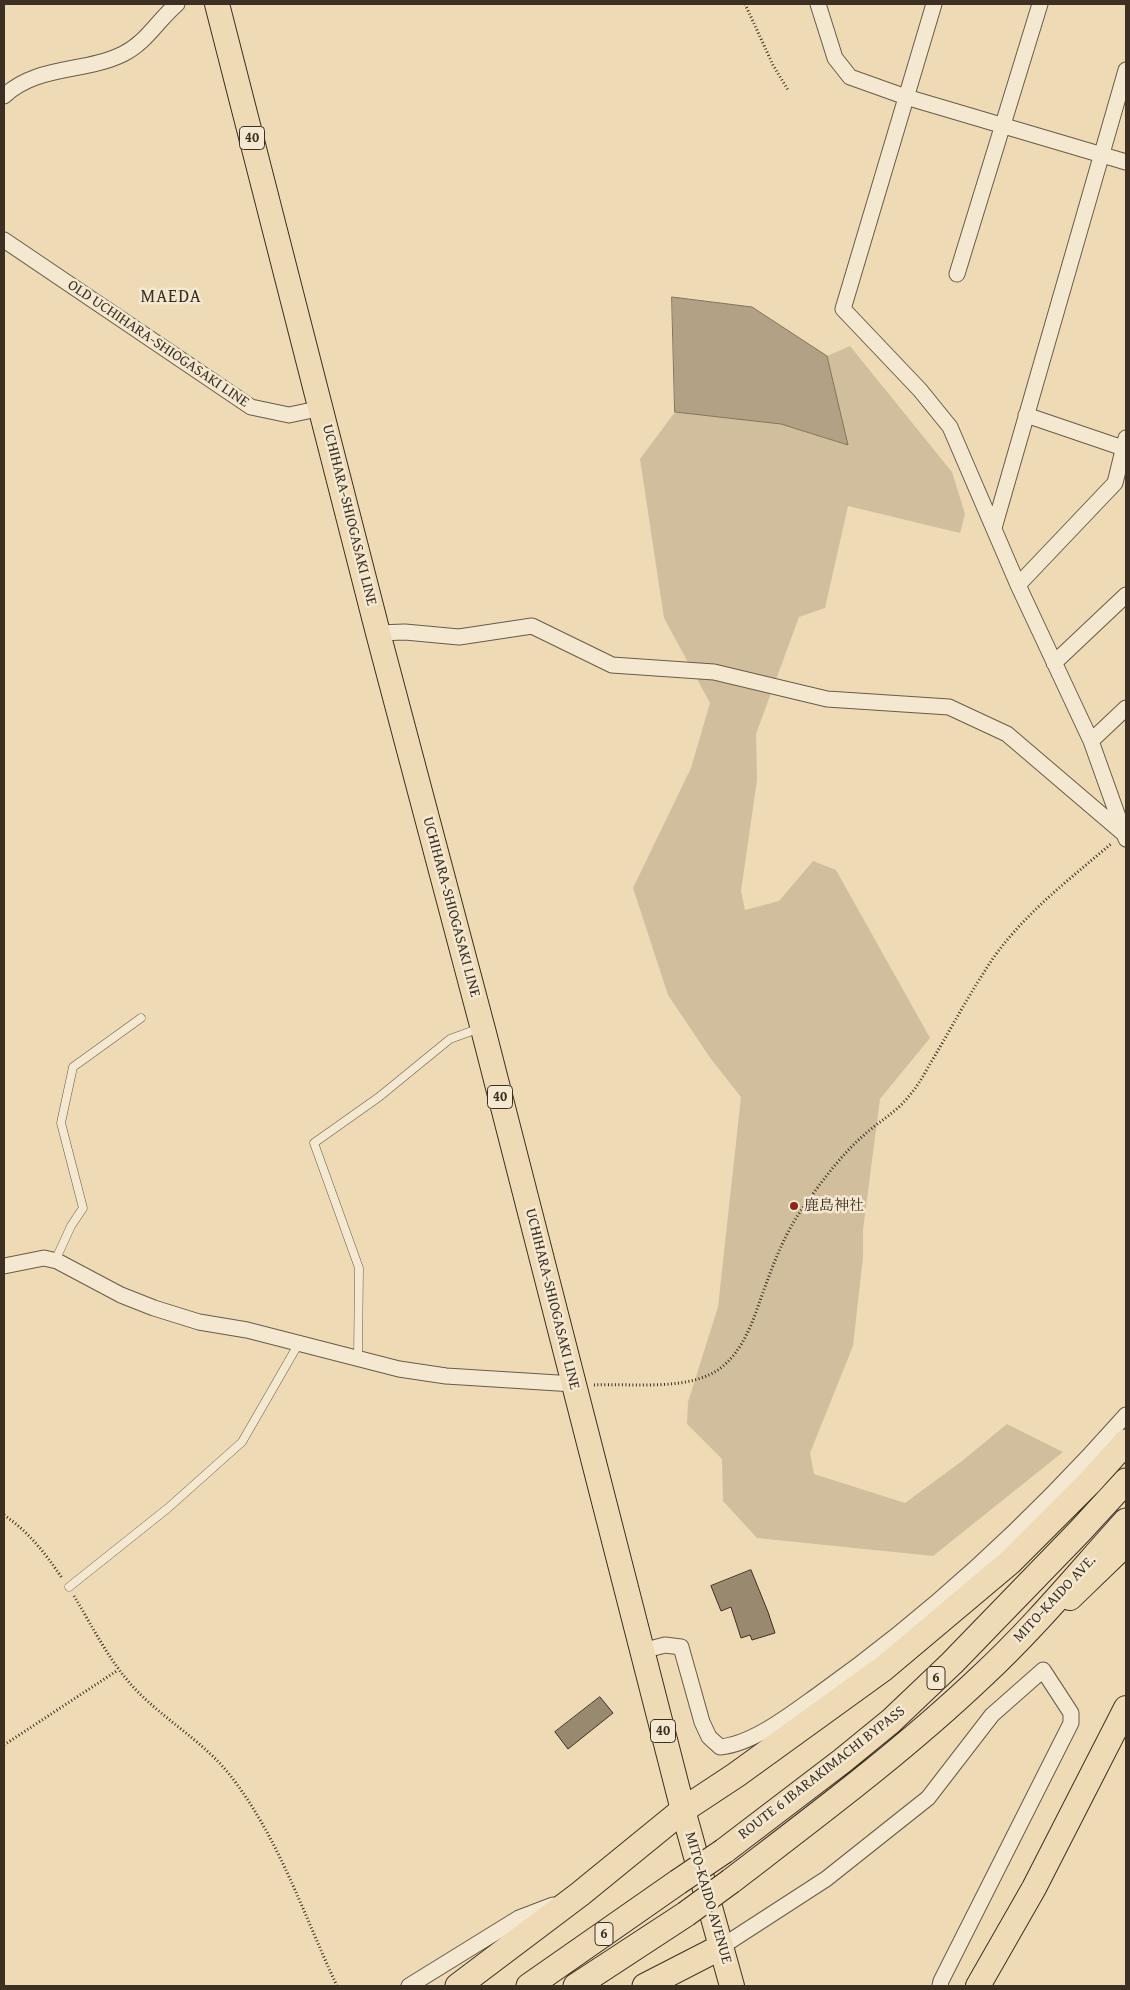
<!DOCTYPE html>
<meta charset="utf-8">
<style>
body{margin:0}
#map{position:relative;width:1130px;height:1990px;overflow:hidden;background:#eedbb6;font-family:"Gentium Book Plus",serif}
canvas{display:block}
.frame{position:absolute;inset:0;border:5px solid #3d3023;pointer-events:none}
</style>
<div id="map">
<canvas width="1130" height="1990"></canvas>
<div class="frame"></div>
</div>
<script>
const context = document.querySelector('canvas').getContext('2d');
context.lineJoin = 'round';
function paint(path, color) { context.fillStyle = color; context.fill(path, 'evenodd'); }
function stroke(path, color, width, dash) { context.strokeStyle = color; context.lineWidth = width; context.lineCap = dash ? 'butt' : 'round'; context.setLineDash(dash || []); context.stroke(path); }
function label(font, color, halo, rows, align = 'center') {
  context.font = font + ' "Gentium Book Plus","Noto Serif JP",serif'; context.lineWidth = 5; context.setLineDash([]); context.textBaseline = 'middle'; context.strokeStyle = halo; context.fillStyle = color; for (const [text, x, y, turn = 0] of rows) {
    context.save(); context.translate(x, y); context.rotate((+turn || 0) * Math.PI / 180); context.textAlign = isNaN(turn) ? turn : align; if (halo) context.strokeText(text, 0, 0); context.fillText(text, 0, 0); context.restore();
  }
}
const green = new Path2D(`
 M850 346 952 472 965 514 960 533 848 506 825 608 799 617 756 734 757 780 741 891 745 910 779 901 813 861 836 870 930 1038 880 1099 863 1230V1257L853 1346 810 1453 814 1474 905 1503 962 1461 1007 1424 1063 1452 933 1556 757 1538 723 1501 722 1459 687 1424 688 1402 718 1307 741 1097 711 1059 668 995 633 888 691 768 710 703 664 618 640 459 675 412 781 424 847 445 827 356Z`);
const water = new Path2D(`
 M672 297 752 307 827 356 848 445 781 424 675 412Z`);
const building = new Path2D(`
 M751 1570 768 1612 775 1633 752 1640 750 1635 741 1638 731 1607 721 1611 711 1586Z
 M600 1697 613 1713 568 1749 555 1732Z`);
const path = new Path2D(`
 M745 4 773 65 788 90
 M594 1385C632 1383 691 1392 722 1367 747 1346 754 1316 765 1287 775 1259 787 1229 805 1205 822 1181 842 1154 864 1135 878 1122 897 1112 909 1096 919 1085 925 1072 933 1059 953 1025 972 989 994 957 1027 911 1070 879 1112 843
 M4 1515C29 1532 45 1553 62 1578
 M74 1596C94 1629 111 1665 139 1693 171 1725 209 1745 236 1783 281 1844 305 1918 337 1986
 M4 1745 118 1670`);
const service = new Path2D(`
 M55 1261 71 1226 83 1208 61 1123 73 1067 141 1018
 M358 1358 359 1268 314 1143 379 1097 450 1039 480 1028
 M69 1587 168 1508 242 1442 299 1343`);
const minor = new Path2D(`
 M818 4 835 58 850 77 906 97 1126 162
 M934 4 843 309 920 390 950 427 1018 585 1091 741 1126 839
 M4 96C37 65 84 73 123 54 146 43 158 20 177 4
 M4 240 251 407 289 415 322 408
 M957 274 1040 4
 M1026 415 1123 448 1126 451
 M994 528 1126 70
 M1018 585 1115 483 1126 438
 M378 633 405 632 459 637 532 626 612 665 714 672 827 699 949 707 1007 734 1123 833
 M1054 663 1126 595
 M1091 741 1126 708
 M4 1266 44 1258 57 1261 121 1295 154 1308 199 1322 247 1330 399 1369 446 1376 574 1384
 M642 1651 665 1645 681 1647 702 1722 709 1737 720 1747C753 1744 791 1714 819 1694 932 1614 1034 1519 1126 1415
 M721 1947 826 1879 928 1798 992 1715 1043 1670 1071 1713V1723L941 1981 940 1986
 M409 1986 519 1918 553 1905`);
const primary = new Path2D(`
 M217 4 378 633 484 1033 683 1810 732 1986
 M1070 1598 1126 1544
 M978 1986 1034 1888 1126 1708`);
const trunk = new Path2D(`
 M724 1851 842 1761 891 1721 952 1663 1079 1532 1126 1481
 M731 1881C817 1815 903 1751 981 1677 1033 1629 1079 1573 1126 1521
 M458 1986 580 1894 683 1810 736 1775 884 1668 1010 1562 1090 1482 1126 1442
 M529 1986 678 1882
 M576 1986 686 1914
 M645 1986 721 1947`);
const trunkBridge = new Path2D(`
 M678 1882 724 1851
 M686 1914 731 1881`);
const markers = [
 [794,1206,5,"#8f2418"]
];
const shields = [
 [252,138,25],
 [500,1097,25],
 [936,1678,18],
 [663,1731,25],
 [604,1934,18]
];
const shieldNames = [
 ["40",252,138],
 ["40",500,1097],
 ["6",936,1678],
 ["40",663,1731],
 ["6",604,1934]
];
const streetNames = [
 ["OLD UCHIHARA-SHIOGASAKI LINE",158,344,34],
 ["UCHIHARA-SHIOGASAKI LINE",349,515,76],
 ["UCHIHARA-SHIOGASAKI LINE",451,907,75],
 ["UCHIHARA-SHIOGASAKI LINE",552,1299,76],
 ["MITO-KAIDO AVE.",1055,1599,-47],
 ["ROUTE 6 IBARAKIMACHI BYPASS",822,1773,-38],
 ["MITO-KAIDO AVENUE",708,1898,74]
];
const poiNames = [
 ["鹿島神社",804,1206]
];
const quarterNames = [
 ["MAEDA",171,297]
];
paint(green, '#d0be9d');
paint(water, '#b2a184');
stroke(water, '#83745d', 1);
paint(building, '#99896f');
stroke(building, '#3d3023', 1);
stroke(service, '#695b48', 9);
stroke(minor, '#695b48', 17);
stroke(primary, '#3d3023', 26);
stroke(trunk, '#3d3023', 27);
stroke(path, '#3d3023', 3, [1, 2.5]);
stroke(service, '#f4e8d0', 8);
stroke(minor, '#f4e8d0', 15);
stroke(primary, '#eedbb6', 24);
stroke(trunk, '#eedbb6', 25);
stroke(trunkBridge, '#3d3023', 27, []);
stroke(trunkBridge, '#eedbb6', 25);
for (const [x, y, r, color] of markers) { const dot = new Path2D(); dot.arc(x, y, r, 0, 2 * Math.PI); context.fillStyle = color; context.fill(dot); stroke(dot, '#f4e8d0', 2); }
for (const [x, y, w] of shields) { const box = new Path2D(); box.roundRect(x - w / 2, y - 11.5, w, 23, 4); context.fillStyle = '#f4e8d0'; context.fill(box); stroke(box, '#3d3023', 1); }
label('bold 14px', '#3d3023', null, shieldNames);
label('15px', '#3d3023', '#f4e8d0', streetNames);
label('15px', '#3d3023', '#f4e8d0', poiNames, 'left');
context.letterSpacing = '1px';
label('18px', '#3d3023', '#f4e8d0', quarterNames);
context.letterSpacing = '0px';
</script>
